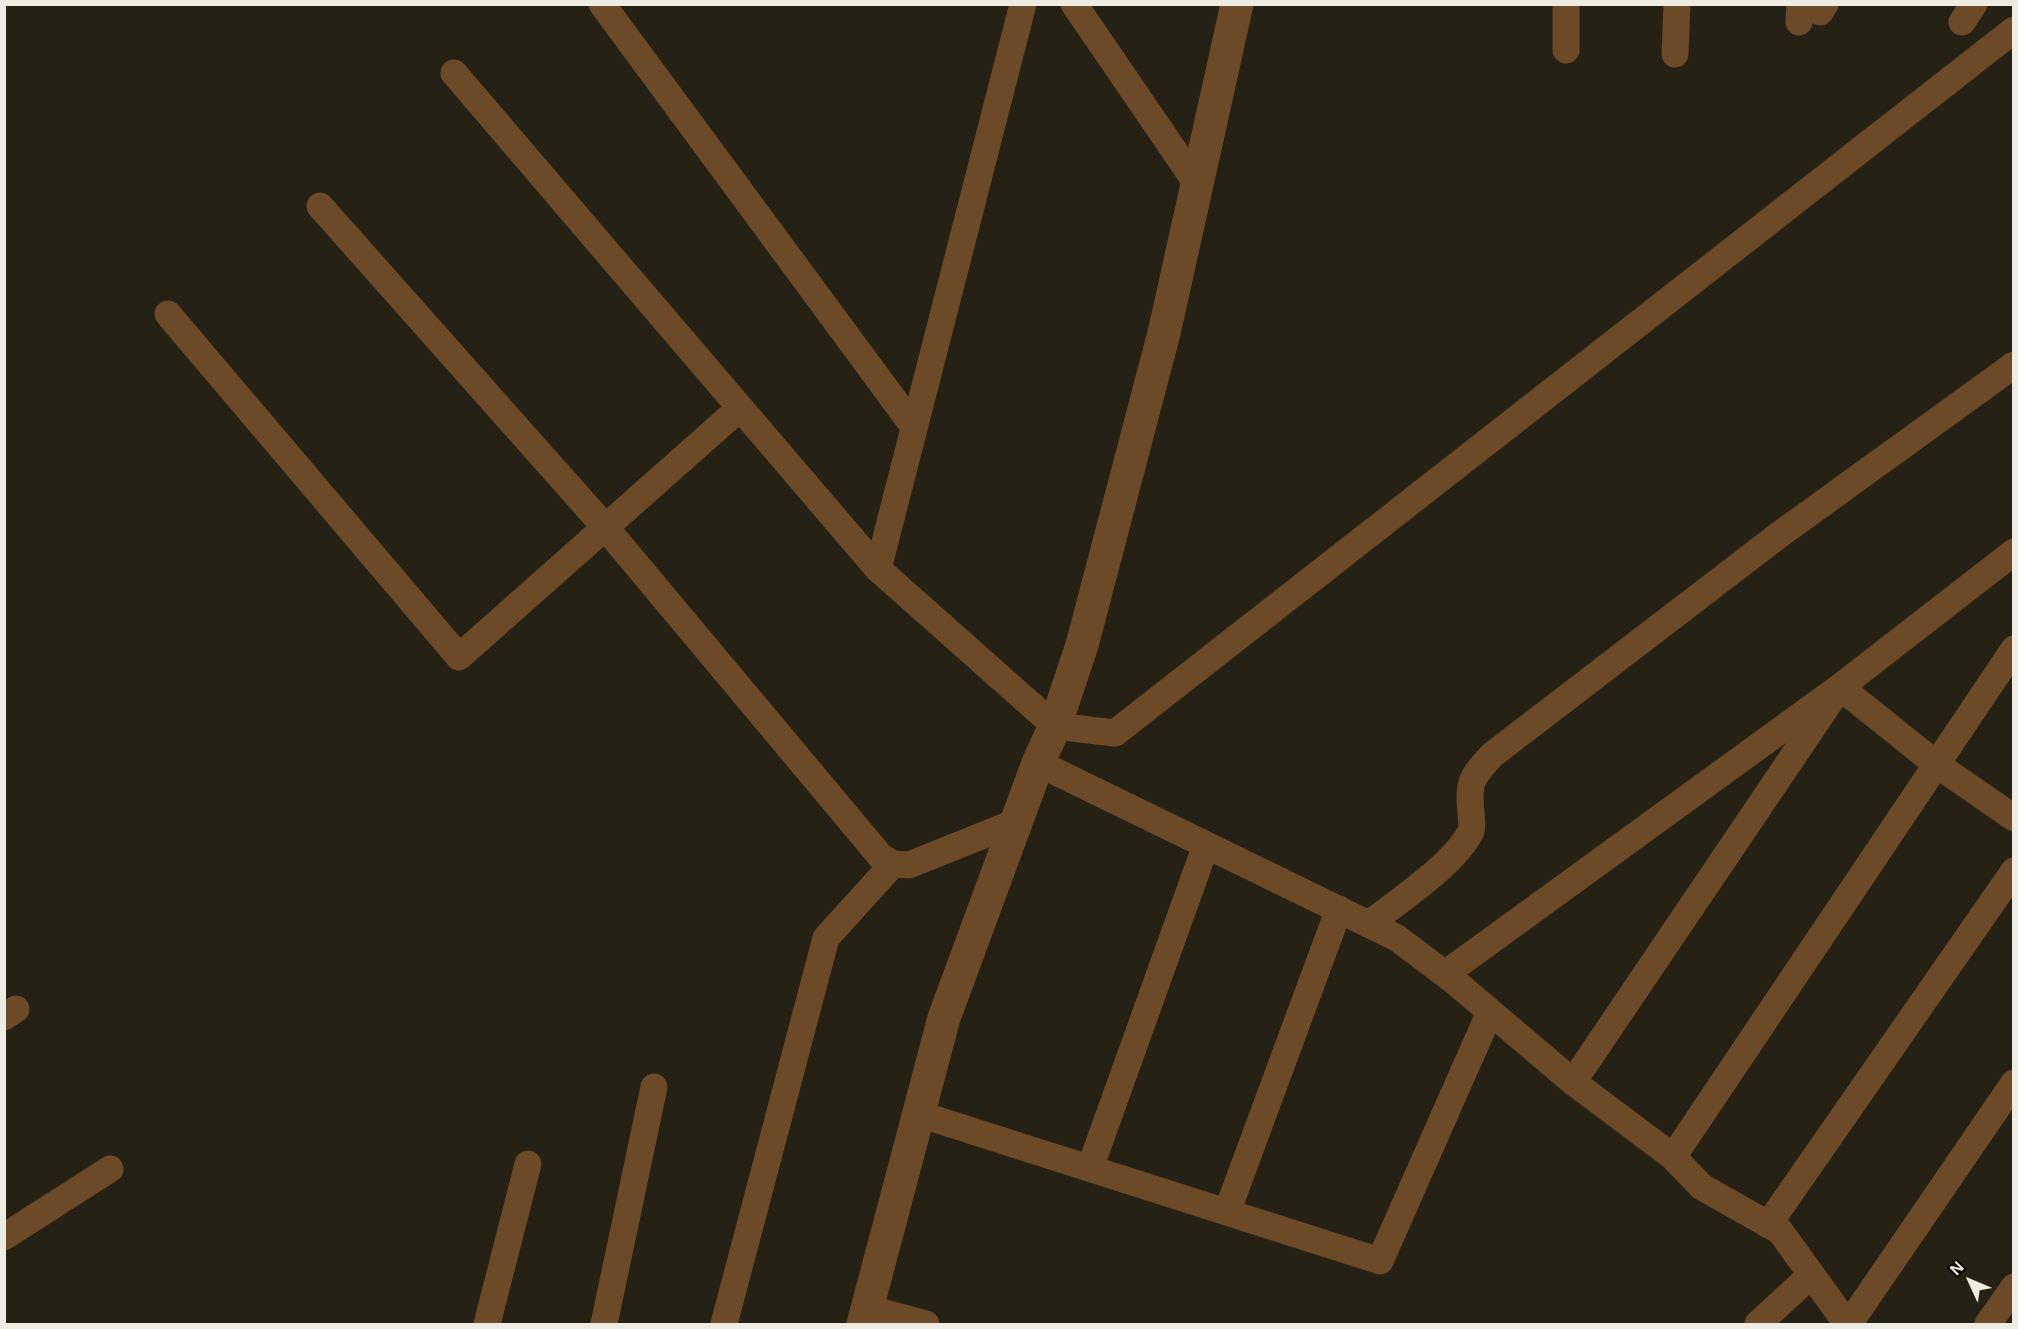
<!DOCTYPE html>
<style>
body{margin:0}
#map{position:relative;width:2018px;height:1329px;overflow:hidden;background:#252114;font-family:Helvetica,sans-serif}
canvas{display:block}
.frame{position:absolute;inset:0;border:6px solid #edebe2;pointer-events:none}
.north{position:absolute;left:1940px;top:1251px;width:60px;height:60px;-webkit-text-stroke:4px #0c0a06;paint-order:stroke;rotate:314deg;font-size:16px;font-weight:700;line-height:24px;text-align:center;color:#edebe2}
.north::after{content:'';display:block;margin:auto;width:21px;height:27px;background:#edebe2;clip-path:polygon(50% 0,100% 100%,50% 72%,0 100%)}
</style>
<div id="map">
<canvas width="2018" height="1329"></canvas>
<div class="frame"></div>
<div class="north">N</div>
</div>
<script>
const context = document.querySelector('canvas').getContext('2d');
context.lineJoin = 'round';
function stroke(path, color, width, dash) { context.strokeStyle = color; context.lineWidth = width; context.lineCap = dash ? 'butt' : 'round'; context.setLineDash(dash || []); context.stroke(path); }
const minor = new Path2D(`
 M602 4 914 427
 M1074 4 1197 184
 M1820 12 1825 4
 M1799 22 1800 4
 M1962 22 1974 4
 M1566 50V4
 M1675 54 1677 4
 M454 73 878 569 1055 726 1115 733 2014 30
 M320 206 605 527 881 857 893 864 909 865 1016 822
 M168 314 459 657 740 408
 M878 569 1023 4
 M1038 763 1397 938 1454 981 1573 1082 1673 1157 1702 1187 1780 1231 1847 1324
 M1369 924C1398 901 1455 864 1471 831 1473 826 1471 818 1471 813 1468 781 1471 778 1492 755L1779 535 2014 365
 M1445 974 1840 687 2014 552
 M4 1017 16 1009
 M1573 1082 1840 687 1936 764 2014 818
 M919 1114 1380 1261 1490 1012
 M1673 1157 2014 649
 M1090 1168 1206 845
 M1227 1212 1339 909
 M1768 1225 2014 871
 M4 1237 110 1169
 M867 1308 926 1324
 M487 1324 528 1164
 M604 1324 654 1087
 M724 1324 826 938 893 864
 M1758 1324 1811 1275
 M1849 1324 2014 1083
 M1988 1324 2014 1287`);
const tertiary = new Path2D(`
 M863 1324 944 1018 1038 763 1055 726 1082 645 1164 333 1237 4`);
stroke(minor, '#6c4927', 27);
stroke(tertiary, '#6c4927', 33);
</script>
